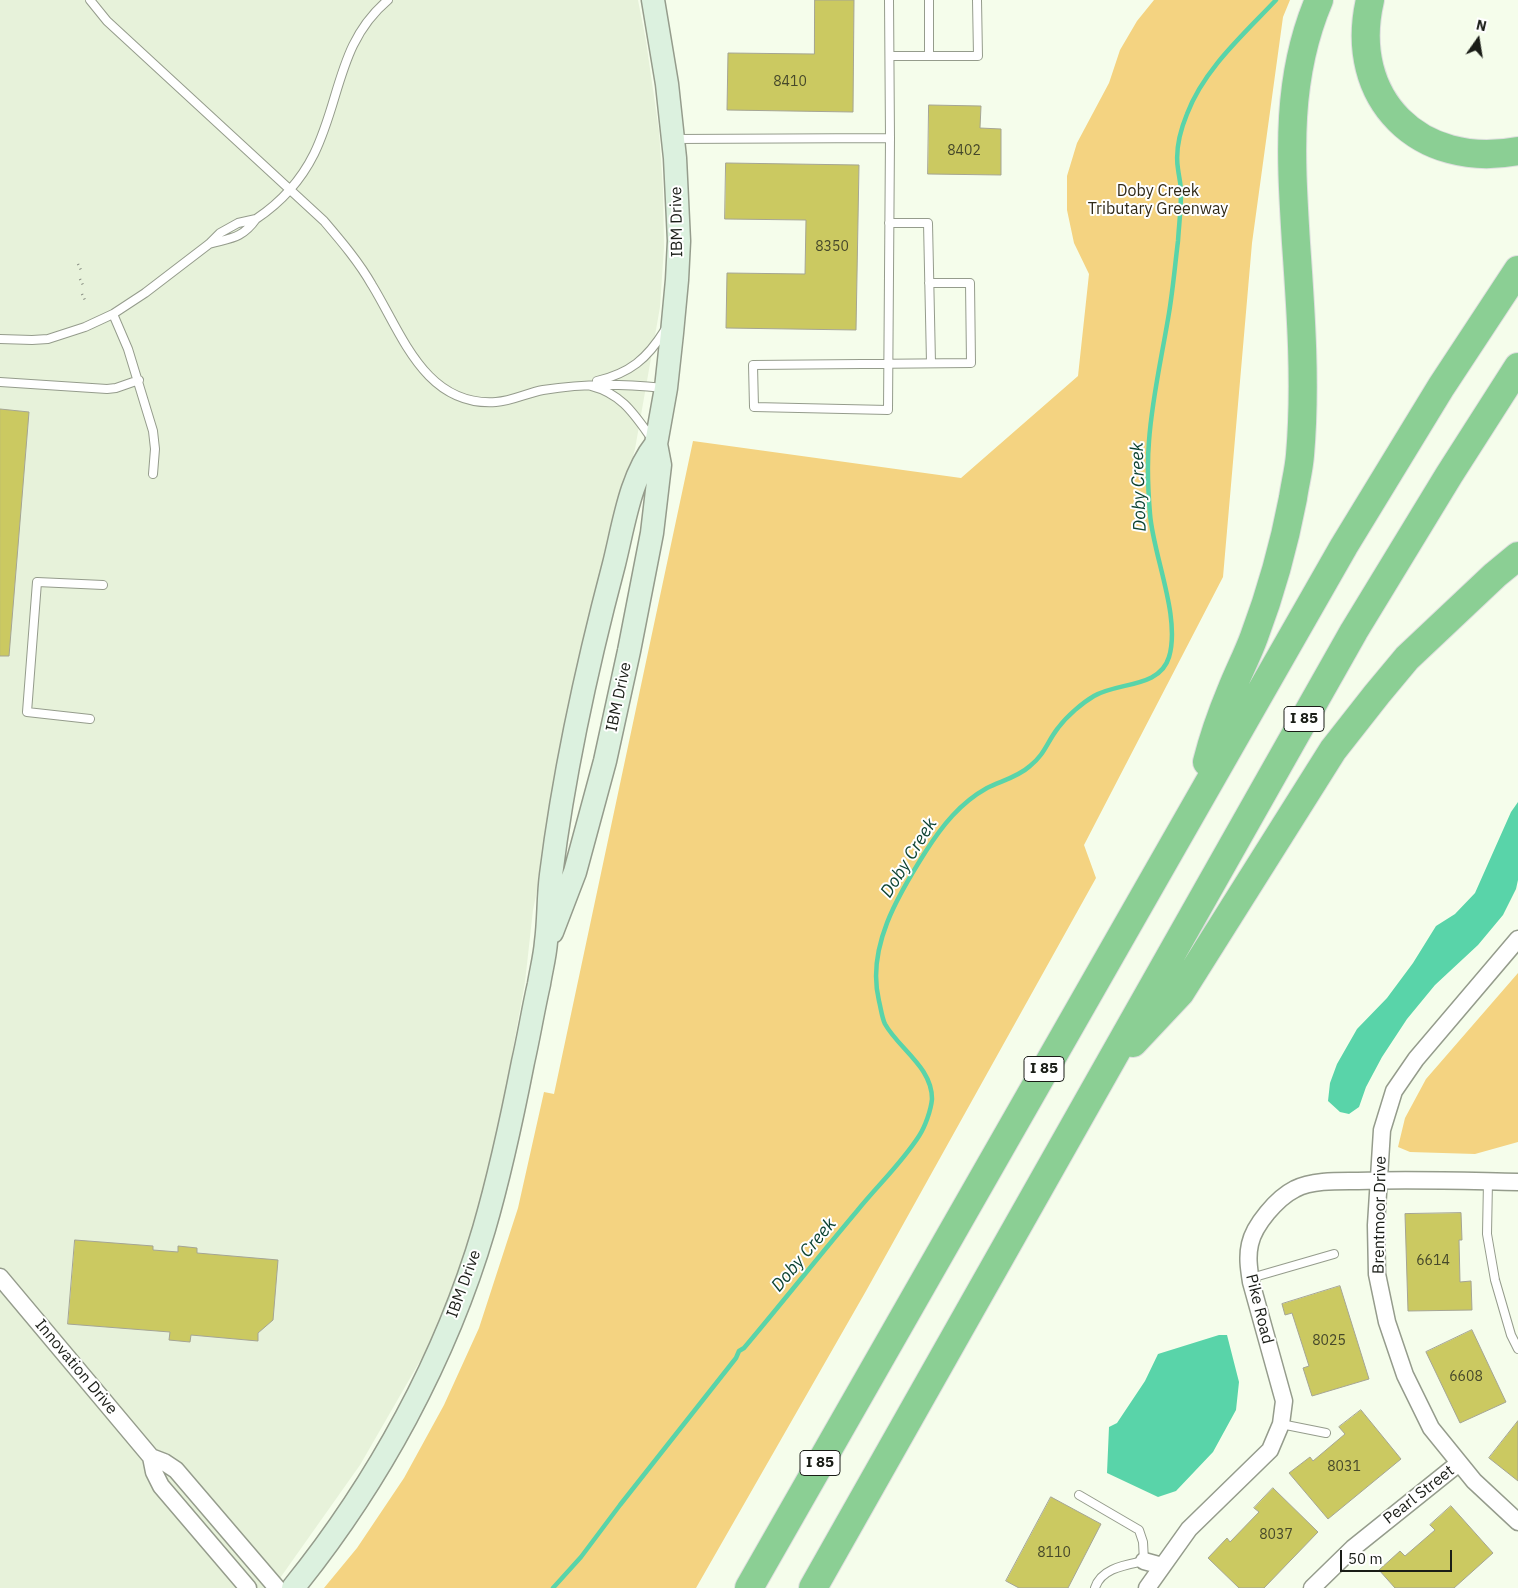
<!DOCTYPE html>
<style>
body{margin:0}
#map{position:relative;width:1518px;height:1588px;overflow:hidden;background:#f5fdeb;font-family:"IBM Plex Sans",sans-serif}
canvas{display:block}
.north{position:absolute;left:1453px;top:15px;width:50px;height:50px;-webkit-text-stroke:4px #fff;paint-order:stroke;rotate:13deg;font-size:14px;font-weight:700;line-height:20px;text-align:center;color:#1a1d17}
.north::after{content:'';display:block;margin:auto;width:18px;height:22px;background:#1a1d17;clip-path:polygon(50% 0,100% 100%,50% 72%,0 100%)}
.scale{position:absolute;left:1340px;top:1550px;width:112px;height:22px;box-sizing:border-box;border:2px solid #1a1d17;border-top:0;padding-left:6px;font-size:15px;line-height:18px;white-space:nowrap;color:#1a1d17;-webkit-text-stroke:4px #fff;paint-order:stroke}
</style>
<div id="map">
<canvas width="1518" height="1588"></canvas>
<div class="north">N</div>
<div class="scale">50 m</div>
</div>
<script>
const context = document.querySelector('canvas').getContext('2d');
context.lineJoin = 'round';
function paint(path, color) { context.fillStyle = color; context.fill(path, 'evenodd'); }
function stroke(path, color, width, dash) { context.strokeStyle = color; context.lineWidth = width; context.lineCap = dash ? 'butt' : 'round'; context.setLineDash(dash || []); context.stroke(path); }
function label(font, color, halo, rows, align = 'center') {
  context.font = font + ' "IBM Plex Sans",sans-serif'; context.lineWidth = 4; context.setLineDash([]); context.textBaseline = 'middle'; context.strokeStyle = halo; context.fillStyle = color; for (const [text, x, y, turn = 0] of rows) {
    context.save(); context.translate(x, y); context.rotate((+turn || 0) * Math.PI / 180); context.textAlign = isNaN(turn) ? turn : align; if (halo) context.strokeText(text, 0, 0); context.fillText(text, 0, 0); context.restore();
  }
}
const built = new Path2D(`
 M0 0H638L646 41 659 131 663 189 664 247 660 307 635 449 603 565 547 843 533 910 525 982 497 1137 478 1220 444 1313 424 1354 360 1465 273 1588H0Z`);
const green = new Path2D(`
 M1154 0H1290L1283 17 1252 243 1223 577 1084 845 1096 878 866 1291 696 1588H324L357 1548 404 1478 444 1405 479 1328 518 1208 544 1092 554 1094 693 441 961 478 1078 376 1089 274 1074 243 1067 210V176L1077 143 1109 83 1120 50 1137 21Z
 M1518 973V1142L1475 1154 1410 1152 1398 1147 1405 1118 1426 1079Z`);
const water = new Path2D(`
 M1518 802V880L1516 889 1503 915 1478 945 1435 985 1407 1019 1382 1057 1366 1087 1359 1107 1349 1114 1340 1112 1328 1101 1330 1083 1337 1064 1357 1029 1387 998 1413 963 1436 926 1455 914 1475 893 1511 812Z
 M1219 1335H1227L1239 1382 1236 1410 1213 1452 1176 1491 1158 1497 1107 1473 1109 1427 1117 1423 1145 1381 1158 1354Z`);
const stream = new Path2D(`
 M553 1588 581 1557 620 1505 736 1358 739 1351 744 1348C782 1303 819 1256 857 1211 877 1186 901 1164 919 1136 925 1127 931 1110 932 1099 932 1067 899 1049 885 1024 882 1018 881 1009 879 1001 866 948 898 895 926 851 942 826 960 803 987 788 1001 781 1018 777 1030 766 1045 754 1047 742 1058 728 1067 716 1082 703 1094 696 1118 682 1160 688 1169 657 1181 617 1153 555 1150 514 1148 490 1147 464 1149 441 1152 398 1162 356 1169 313 1173 289 1175 265 1178 241 1179 225 1181 209 1181 193 1181 184 1179 177 1178 169 1175 150 1180 131 1187 114 1204 69 1244 34 1276 0`);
const building = new Path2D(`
 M815 0H854L853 112 727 110 728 53 814 54Z
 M929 105 981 106 980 128 1001 129V175L928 174Z
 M726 163 859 165 856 330 726 328 727 273 805 274 806 220 725 219Z
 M0 409 29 412 9 656H0Z
 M1461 1213 1462 1240H1459L1460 1282 1471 1281 1472 1310 1408 1311 1405 1214Z
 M75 1240 153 1246V1250L178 1252V1246L197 1248V1253L278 1260 273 1320 258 1333V1341L191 1335 190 1342 169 1340 170 1332 68 1324Z
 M1340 1286 1369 1379 1312 1396 1303 1368 1309 1366 1292 1313 1285 1315 1282 1304Z
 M1472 1330 1506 1402 1460 1423 1426 1352Z
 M1361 1410 1401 1459 1328 1519 1289 1473 1310 1457 1313 1461 1345 1434 1339 1427Z
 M1518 1421V1481L1489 1458Z
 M1273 1488 1318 1532 1264 1588H1239L1208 1558 1227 1538 1230 1542 1259 1512 1254 1508Z
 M1051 1497 1101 1524 1068 1588H1019L1006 1581Z
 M1451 1506 1493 1553 1454 1588H1395L1379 1570 1400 1551 1405 1556 1435 1530 1430 1525Z`);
const path = new Path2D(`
 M78 264 81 270
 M80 279 83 285
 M82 294 85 300`);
const lane = new Path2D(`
 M90 0 107 21 324 221C341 241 359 262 372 285 402 334 425 407 496 402 512 401 527 393 543 390 588 383 620 384 664 388
 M890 56H929V0
 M929 56H978L977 0
 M890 138 888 410 754 407 753 365C826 364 899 363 971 363L970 283H929
 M675 139 890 138 889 0
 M256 219C280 203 301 180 314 154 341 99 338 42 388 0
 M889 223H928L931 363
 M113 314 128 349 153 431 155 449 153 474
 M0 339 32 340 48 339 85 327 113 314 145 293 209 244 220 233 238 223 256 219C242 239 230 238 209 244
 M597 381C630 373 647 359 665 330
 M0 382 107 389 116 388 139 380
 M591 386C622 394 634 414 652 439
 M90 719 27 712 37 582 103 585
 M1488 1181 1487 1234 1495 1280 1511 1335 1518 1349
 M1251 1278 1334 1254
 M1281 1424 1326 1433
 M1079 1495 1139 1530 1143 1542 1144 1561C1126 1565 1101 1568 1095 1588`);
const street = new Path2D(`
 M1518 939 1416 1059 1394 1091 1382 1130 1376 1225 1377 1274 1387 1322 1405 1375 1431 1428 1474 1481 1518 1522
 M0 1277 151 1457
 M1144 1561 1162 1566
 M248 1588 161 1486 154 1472 151 1457 164 1462 176 1470 277 1588
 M1147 1588 1189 1529 1270 1450 1281 1424 1284 1401 1251 1282C1249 1269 1247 1257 1250 1244 1254 1225 1277 1198 1295 1189 1312 1180 1339 1181 1358 1181 1411 1179 1465 1181 1518 1182
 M1312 1588 1353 1548 1459 1463`);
const secondary = new Path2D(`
 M552 932 575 872 605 761 629 651 652 533 660 465 656 444 666 388 672 333 677 280 679 241 675 158 667 84 653 0
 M293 1588C378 1483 446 1358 484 1229 500 1174 512 1118 523 1062 529 1036 533 1010 539 984 541 971 545 956 546 942 549 920 548 898 551 875 564 771 587 666 614 564 624 524 630 477 656 444`);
const highway = new Path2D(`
 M1370 0C1347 99 1420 170 1518 151
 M1207 762C1213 738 1221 715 1231 691 1238 673 1247 656 1254 637 1271 592 1284 545 1293 498 1295 484 1299 469 1300 455 1306 386 1301 313 1296 243 1291 159 1285 80 1319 0
 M1133 1043 1180 993 1333 750 1377 694 1407 658 1495 575 1518 556
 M749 1588 1344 546 1441 387 1518 270
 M813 1588 1354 631 1449 475 1518 367`);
const numberNames = [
 ["8410",790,82],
 ["8402",964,151],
 ["8350",832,247],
 ["6614",1433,1261],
 ["8025",1329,1341],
 ["6608",1466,1377],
 ["8031",1344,1467],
 ["8037",1276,1535],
 ["8110",1054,1553]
];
const shields = [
 [1304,719,40],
 [1044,1069,40],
 [820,1463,40]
];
const shieldNames = [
 ["I 85",1304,719],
 ["I 85",1044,1069],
 ["I 85",820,1463]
];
const parkNames = [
 ["Doby Creek",1158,191],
 ["Tributary Greenway",1158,209]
];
const streetNames = [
 ["IBM Drive",677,222,-91],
 ["IBM Drive",619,697,-78],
 ["Brentmoor Drive",1380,1215,-89],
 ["IBM Drive",464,1284,-70],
 ["Pike Road",1259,1309,76],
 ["Innovation Drive",76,1367,50],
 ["Pearl Street",1419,1495,-38]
];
const waterNames = [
 ["Doby Creek",1139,487,-92],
 ["Doby Creek",909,858,-58],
 ["Doby Creek",804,1255,-50]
];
paint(built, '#e7f2da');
paint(green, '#f4d381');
paint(water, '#59d4a9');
stroke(stream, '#59d4a9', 4.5);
paint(building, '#cbc961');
stroke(building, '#a5a594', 1);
stroke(lane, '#959c8c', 10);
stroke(street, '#959c8c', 19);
stroke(secondary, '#959c8c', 25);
stroke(highway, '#dfdfdf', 30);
stroke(path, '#888e82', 2.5, [1, 4]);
stroke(lane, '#fff', 8);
stroke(street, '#fff', 16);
stroke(secondary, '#dcf1df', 22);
stroke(highway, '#8bcf94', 28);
label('14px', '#46482a', null, numberNames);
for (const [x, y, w] of shields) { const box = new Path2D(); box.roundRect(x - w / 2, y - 12.5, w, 25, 4); context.fillStyle = '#fff'; context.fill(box); stroke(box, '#1a1d17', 1); }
label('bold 15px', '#1a1d17', null, shieldNames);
label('16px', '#312a18', '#fff', parkNames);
label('16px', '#1a1d17', '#fff', streetNames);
label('italic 18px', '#0d4332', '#fff', waterNames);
</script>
